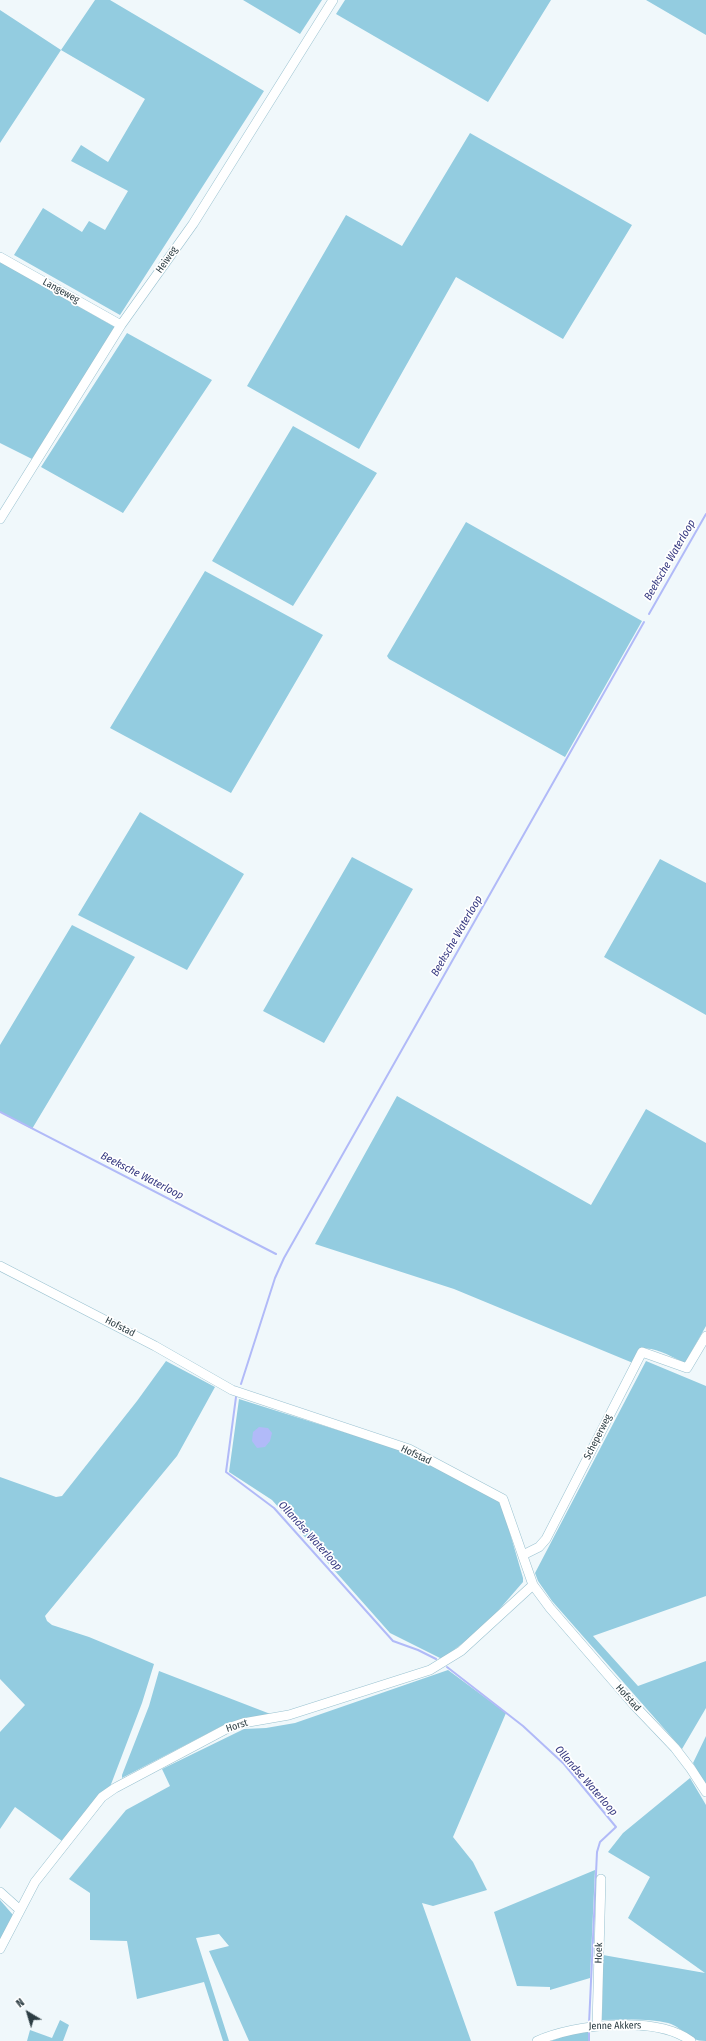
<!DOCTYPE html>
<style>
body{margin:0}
#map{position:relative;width:706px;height:2041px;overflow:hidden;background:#f0f8fb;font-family:"Fira Sans Condensed",sans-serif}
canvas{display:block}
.north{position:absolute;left:8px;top:1993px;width:40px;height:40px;-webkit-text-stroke:3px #fff;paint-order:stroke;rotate:322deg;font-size:11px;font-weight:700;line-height:16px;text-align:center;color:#2c3d43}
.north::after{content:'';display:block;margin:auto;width:14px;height:18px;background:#2c3d43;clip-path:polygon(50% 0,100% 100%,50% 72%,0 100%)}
</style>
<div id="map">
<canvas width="706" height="2041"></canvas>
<div class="north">N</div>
</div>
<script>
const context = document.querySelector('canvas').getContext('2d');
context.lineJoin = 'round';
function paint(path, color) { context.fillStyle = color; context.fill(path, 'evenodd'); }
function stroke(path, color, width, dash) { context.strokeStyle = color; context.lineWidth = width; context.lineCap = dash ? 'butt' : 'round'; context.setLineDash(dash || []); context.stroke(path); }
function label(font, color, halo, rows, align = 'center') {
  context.font = font + ' "Fira Sans Condensed",sans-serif'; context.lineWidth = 3.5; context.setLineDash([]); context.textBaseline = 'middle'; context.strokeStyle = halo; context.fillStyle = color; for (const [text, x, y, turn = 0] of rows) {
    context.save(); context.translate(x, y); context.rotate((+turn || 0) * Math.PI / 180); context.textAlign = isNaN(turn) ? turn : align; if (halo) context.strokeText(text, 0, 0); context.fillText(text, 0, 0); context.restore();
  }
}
const green = new Path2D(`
 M95 0H110L264 91 120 315 14 255 43 208 82 232 89 221 105 230 128 191 71 161 81 145 108 162 145 99 61 50 0 143V10L61 50Z
 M243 0H322L300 34Z
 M345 0H551L488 102 336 14Z
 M646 0H706V35Z
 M470 133 632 225 563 339 456 277 359 449 247 386 346 215 402 246Z
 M0 262 115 327 32 459 0 443Z
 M127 333 212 380 123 513 41 467Z
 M293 426 377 473 293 606 212 561Z
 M466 522 642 621 565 757 389 659 387 656Z
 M205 571 323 635 231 793 110 728Z
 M140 812 244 874 187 970 78 915Z
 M352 857 413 889 324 1043 263 1011Z
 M660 859 706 883V1015L604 957Z
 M72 925 135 957 32 1129 0 1112V1045Z
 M397 1096 591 1205 646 1109 706 1143V1326L685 1363C673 1358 655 1346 642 1349L633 1363 454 1289 315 1244Z
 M166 1361 215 1387 177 1456 45 1616 47 1621 52 1625 89 1637 154 1664 142 1703 110 1787 62 1841 15 1807 0 1829V1732L25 1705 0 1679V1477L56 1497 62 1496 137 1401Z
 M646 1361 706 1386V1596L593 1636 638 1686 706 1661V1708L682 1749 552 1601 538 1581 535 1573Z
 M239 1399 407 1452 501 1502 523 1578V1582L484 1627 442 1659 390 1633 272 1500 229 1472Z
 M448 1670 506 1713 453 1837 473 1862 487 1890 433 1906 422 1903 471 2041H249L209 1951 229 1946 219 1934 196 1938 229 2041H223L204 1982 137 1999 127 1941 90 1940V1893L69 1879 126 1810 170 1786 162 1769 244 1729 266 1728 295 1723Z
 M159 1671 273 1715 222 1726 122 1778V1775L149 1706Z
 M706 1736V1786L693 1763Z
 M690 1778 706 1805V2041C686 2041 685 2028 668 2023 647 2018 624 2020 602 2020V2018L603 1955 705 1973 628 1918 650 1877 608 1852 623 1833Z
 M595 1870 590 1978 550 1990V1987L517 1986 494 1912Z
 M0 1900 13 1915 0 1942Z
 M60 2020 69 2025 63 2041H27L30 2030 52 2038Z
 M590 2030V2041H551L567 2035Z`);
const water = new Path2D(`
 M259 1427 268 1428 272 1433 270 1441 265 1447 257 1448 252 1441 253 1432Z`);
const stream = new Path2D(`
 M649 614 706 514
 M0 1112 276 1254
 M241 1384 275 1278 284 1258 644 622
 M236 1397 226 1472 274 1508 393 1641 418 1650 436 1659
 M447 1667 523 1726 564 1764 616 1827 600 1842 597 1852 589 2024
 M589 2031V2041`);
const minor = new Path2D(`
 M0 257 121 325
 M0 519 121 325 193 224 333 0
 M0 1266 155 1346 232 1390 409 1449 503 1499 533 1585 550 1608 634 1705 675 1748 691 1769 706 1792
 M523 1555 539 1547 546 1539 642 1352 687 1368 706 1336
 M0 1892 20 1910
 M0 1949 35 1882 102 1797 115 1788 228 1728 243 1723 289 1715 430 1670 461 1651 533 1585
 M597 2026 601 1879
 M537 2041C575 2024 656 2015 691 2041`);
const streetNames = [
 ["Heiweg",167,260,-55],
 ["Langeweg",61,291,29],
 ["Hofstad",120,1327,27],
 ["Scheperweg",598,1437,-63],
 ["Hofstad",416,1455,25],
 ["Hofstad",628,1698,48],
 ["Horst",237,1726,-18],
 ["Hoek",599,1953,-88],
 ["Jenne Akkers",615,2026,-1]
];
const waterNames = [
 ["Beeksche Waterloop",670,560,-60],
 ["Beeksche Waterloop",457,936,-60],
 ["Beeksche Waterloop",142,1176,27],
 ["Ollandse Waterloop",310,1536,48],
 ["Ollandse Waterloop",586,1781,49]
];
paint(green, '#93cce0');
paint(water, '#b1baf8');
stroke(stream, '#b1baf8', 2);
stroke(minor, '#9ac2d0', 10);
stroke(minor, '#fff', 9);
label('10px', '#2c3d43', '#fff', streetNames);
label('italic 11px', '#353880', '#fff', waterNames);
</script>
